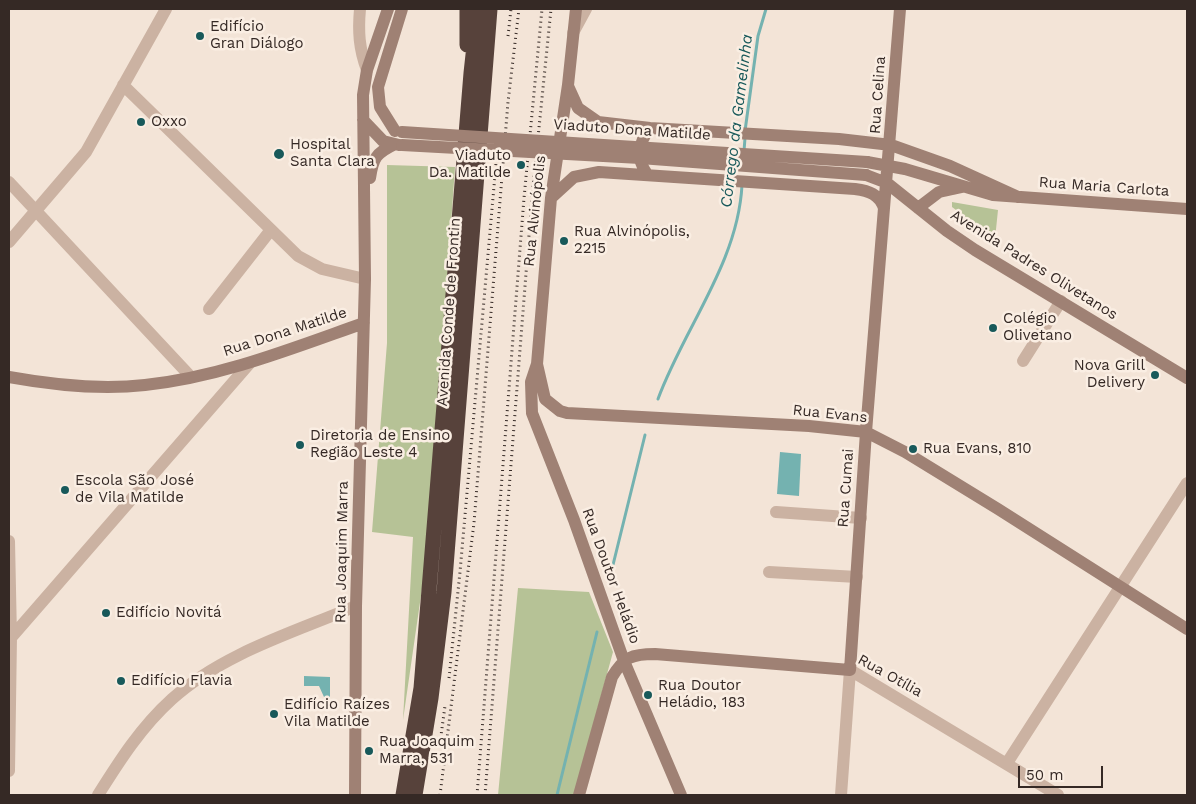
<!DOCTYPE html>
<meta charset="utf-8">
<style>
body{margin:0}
#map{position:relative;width:1196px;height:804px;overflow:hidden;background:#f3e4d7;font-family:"Work Sans",sans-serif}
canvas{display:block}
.frame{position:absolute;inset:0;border:10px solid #352925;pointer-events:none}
.scale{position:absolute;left:1018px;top:766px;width:85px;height:22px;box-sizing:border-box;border:2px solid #352925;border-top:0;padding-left:6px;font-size:15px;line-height:18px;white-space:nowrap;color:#352925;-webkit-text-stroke:4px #faeee3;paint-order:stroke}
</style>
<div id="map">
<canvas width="1196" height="804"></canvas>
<div class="frame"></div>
<div class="scale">50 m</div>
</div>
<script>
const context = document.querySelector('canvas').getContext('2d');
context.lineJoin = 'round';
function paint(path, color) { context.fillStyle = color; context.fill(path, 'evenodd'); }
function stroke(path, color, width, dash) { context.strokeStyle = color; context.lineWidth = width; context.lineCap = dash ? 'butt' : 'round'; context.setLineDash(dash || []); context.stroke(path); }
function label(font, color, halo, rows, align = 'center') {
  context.font = font + ' "Work Sans",sans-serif'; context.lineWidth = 5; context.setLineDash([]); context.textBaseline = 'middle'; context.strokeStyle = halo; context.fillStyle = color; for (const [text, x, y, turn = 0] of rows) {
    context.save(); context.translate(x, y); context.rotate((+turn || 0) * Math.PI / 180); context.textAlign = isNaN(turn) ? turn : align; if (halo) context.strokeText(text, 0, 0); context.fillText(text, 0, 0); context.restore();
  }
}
const green = new Path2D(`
 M387 165 455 167 429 540 403 720 413 537 372 532 387 343Z
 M952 202 998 210 995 239 952 207Z
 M518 588 589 592 613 652 574 795H498Z`);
const water = new Path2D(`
 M780 452 801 454 799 496 777 494Z
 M304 676 330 677V697H324L319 686H304Z`);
const stream = new Path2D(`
 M745 131 758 36 766 9
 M744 151 745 138
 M658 399C684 328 738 263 742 185
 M611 573 645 435
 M557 795 597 632`);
const street = new Path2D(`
 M360 9C358 31 359 49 367 70
 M573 33 586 9
 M123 85 298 256 322 269 365 279
 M9 182 191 377
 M9 242 86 152 166 9
 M209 309 270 231
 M1023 361 1061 301
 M776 512 861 518
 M9 541 11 637 9 771
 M769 572 857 577
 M9 640 249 364
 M1007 763 1187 483
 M98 795C120 760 141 727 172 699 223 653 295 632 356 606
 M841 795 850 670 1058 795`);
const secondary = new Path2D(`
 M576 9 568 85 551 198 537 364 545 399 560 411 567 413 809 426 866 432 905 452 998 509 1187 629
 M568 86 578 108 598 122 650 128 839 139 891 145 950 166 1018 197
 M363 120 383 141 399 145
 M395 131 380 107 378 87 402 9
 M867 162 905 169 993 195 1187 209
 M647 174C636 159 638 143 650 128
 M866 175 887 183 947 231 975 250 1187 378
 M370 178C373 158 376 153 395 144
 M551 198 574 177 599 172 855 189C869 191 879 194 884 208
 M918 208 939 192 962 187
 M537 364 531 382 532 413 574 520 624 661 681 795
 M9 377C53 385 99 390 145 385 221 377 293 348 364 323
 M355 795 356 606 365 279 363 95 367 70 388 9
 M579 795 612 677C624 657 632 654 655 654L850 670 866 432 900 9`);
const highway = new Path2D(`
 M467 45V9
 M403 795 421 688 471 73 478 9
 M415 795 431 698 444 592 490 9`);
const rail = new Path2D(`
 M508 36 511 9
 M449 678 460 572 498 141
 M440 743 445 706
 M440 795 474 523 508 102 519 9
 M477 795 524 198 542 9
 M485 795 532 197 551 9`);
const secondaryBridge = new Path2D(`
 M402 132 867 162
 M402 145 640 158 866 175`);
const markers = [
 [200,36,5,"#18595a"],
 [141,122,5,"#18595a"],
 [279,154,6,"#18595a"],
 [521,165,5,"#18595a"],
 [564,241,5,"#18595a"],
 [993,328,5,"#18595a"],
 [1155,375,5,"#18595a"],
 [300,445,5,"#18595a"],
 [913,449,5,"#18595a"],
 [65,490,5,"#18595a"],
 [106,613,5,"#18595a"],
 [121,681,5,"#18595a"],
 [648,695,5,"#18595a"],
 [274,714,5,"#18595a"],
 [369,751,5,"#18595a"]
];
const poiNames = [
 ["Edifício",210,27],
 ["Gran Diálogo",210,44],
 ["Oxxo",151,122],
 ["Hospital",290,145],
 ["Santa Clara",290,162],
 ["Viaduto",511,156,"right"],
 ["Da. Matilde",511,173,"right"],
 ["Rua Alvinópolis,",574,232],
 ["2215",574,249],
 ["Colégio",1003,319],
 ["Olivetano",1003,336],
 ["Nova Grill",1145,366,"right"],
 ["Delivery",1145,383,"right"],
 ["Diretoria de Ensino",310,436],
 ["Região Leste 4",310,453],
 ["Rua Evans, 810",923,449],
 ["Escola São José",75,481],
 ["de Vila Matilde",75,498],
 ["Edifício Novitá",116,613],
 ["Edifício Flavia",131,681],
 ["Rua Doutor",658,686],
 ["Heládio, 183",658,703],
 ["Edifício Raízes",284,705],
 ["Vila Matilde",284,722],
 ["Rua Joaquim",379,742],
 ["Marra, 531",379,759]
];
const streetNames = [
 ["Rua Celina",878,95,-86],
 ["Viaduto Dona Matilde",632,130,4],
 ["Rua Maria Carlota",1104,187,4],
 ["Rua Alvinópolis",535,211,-84],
 ["Avenida Padres Olivetanos",1034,265,32],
 ["Avenida Conde de Frontin",449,312,-86],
 ["Rua Dona Matilde",285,332,-18],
 ["Rua Evans",830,414,6],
 ["Rua Cumai",846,488,-86],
 ["Rua Joaquim Marra",342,552,-89],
 ["Rua Doutor Heládio",611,576,70],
 ["Rua Otília",890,676,29]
];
const waterNames = [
 ["Córrego da Gamelinha",737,121,-83]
];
paint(green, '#b6c296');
paint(water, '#74b2b0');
stroke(stream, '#74b2b0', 3);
stroke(street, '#cbb2a2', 12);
stroke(secondary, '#9f8174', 12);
stroke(highway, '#57423b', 15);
stroke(rail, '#352925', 3, [1, 4]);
stroke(secondaryBridge, '#9f8174', 12);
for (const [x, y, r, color] of markers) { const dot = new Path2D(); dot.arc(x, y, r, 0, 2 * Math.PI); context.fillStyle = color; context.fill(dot); stroke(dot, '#faeee3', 2); }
label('15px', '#352925', '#faeee3', poiNames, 'left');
label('15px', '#352925', '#faeee3', streetNames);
label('italic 16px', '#18595a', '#faeee3', waterNames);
</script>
